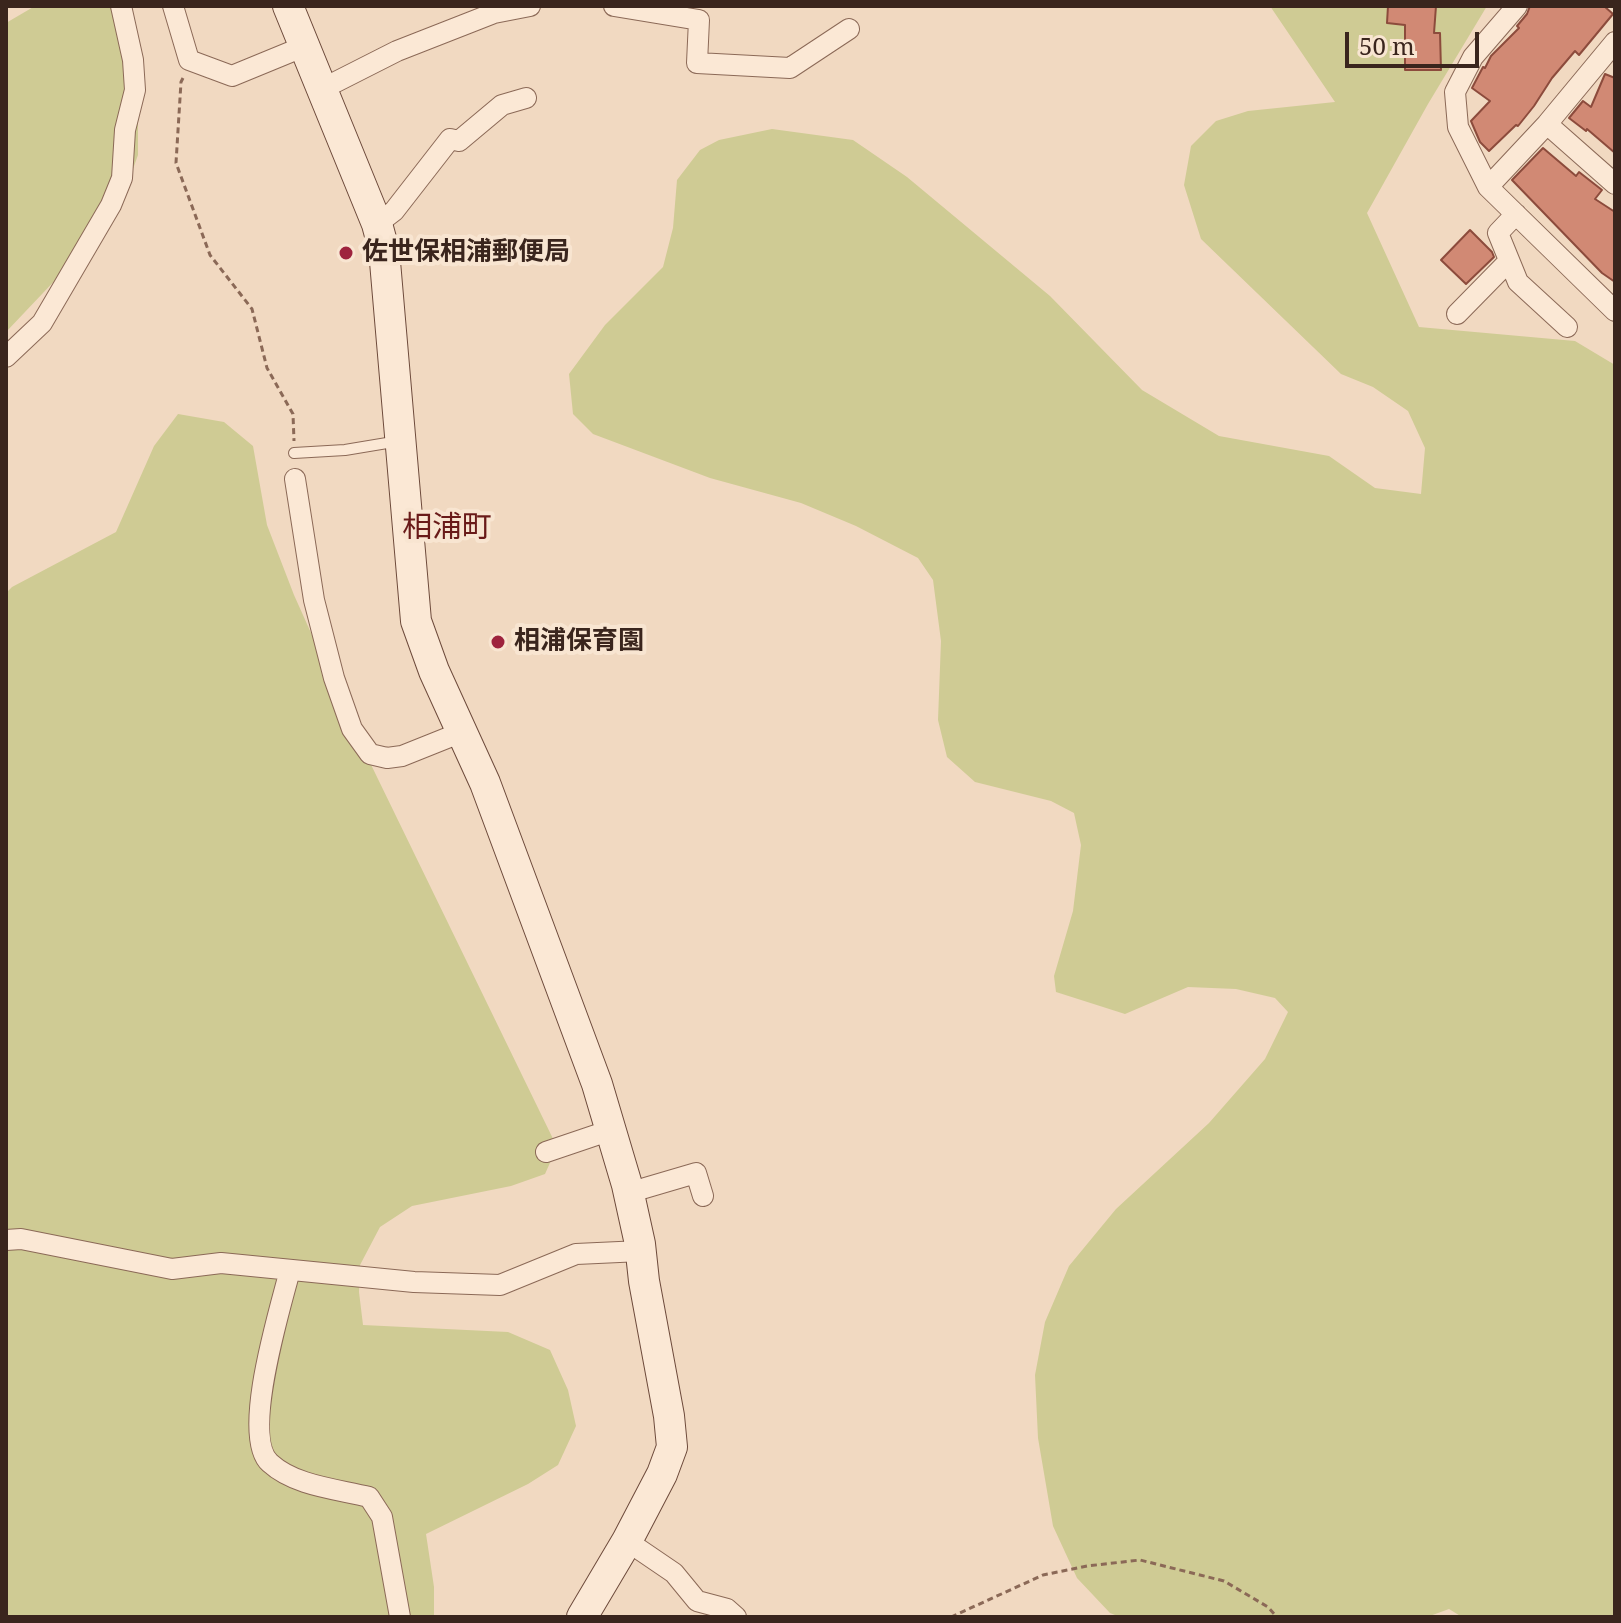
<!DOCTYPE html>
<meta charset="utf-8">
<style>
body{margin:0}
#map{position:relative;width:1621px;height:1623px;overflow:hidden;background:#f1d9c1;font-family:"Noto Serif",serif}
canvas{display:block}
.frame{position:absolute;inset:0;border:8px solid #3a251d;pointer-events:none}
.scale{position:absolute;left:1345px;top:32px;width:134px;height:36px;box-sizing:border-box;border:4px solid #3a251d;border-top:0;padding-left:10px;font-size:24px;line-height:28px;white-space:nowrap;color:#3a251d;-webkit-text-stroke:6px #f8e5d1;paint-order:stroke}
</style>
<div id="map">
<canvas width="1621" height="1623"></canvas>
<div class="frame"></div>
<div class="scale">50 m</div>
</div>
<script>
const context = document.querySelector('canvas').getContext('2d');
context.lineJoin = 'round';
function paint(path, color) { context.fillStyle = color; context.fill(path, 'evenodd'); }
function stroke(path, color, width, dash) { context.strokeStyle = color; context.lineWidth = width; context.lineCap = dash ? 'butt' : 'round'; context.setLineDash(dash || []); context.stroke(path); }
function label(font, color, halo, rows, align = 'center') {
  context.font = font + ' "Noto Serif","Noto Sans JP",serif'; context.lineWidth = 8; context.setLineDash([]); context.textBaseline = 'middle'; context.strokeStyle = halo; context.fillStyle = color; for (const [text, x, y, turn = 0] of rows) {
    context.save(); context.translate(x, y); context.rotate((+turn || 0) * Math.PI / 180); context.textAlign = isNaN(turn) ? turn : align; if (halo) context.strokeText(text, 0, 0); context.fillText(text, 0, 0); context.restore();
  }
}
const green = new Path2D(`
 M35 6H127L134 16 138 72V155L116 216 6 332V23Z
 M1270 6H1487L1428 104 1367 213 1419 327 1575 341 1615 365V1617H1462L1449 1609 1427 1617H1120L1110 1613 1077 1578 1053 1526 1038 1438 1035 1375 1045 1322 1069 1266 1116 1209 1209 1123 1265 1059 1288 1012 1275 998 1236 989 1188 987 1125 1014 1056 992 1054 976 1073 911 1081 845 1074 813 1051 801 975 782 947 757 938 720 941 641 933 580 918 558 856 526 801 503 710 478 593 434 573 414 569 374 605 325 663 267 673 228 677 180 700 150 719 140 772 129 853 140 907 177 1050 296 1142 390 1219 436 1329 456 1375 488 1421 494 1425 448 1408 411 1373 387 1341 374 1201 239 1184 185 1191 146 1216 121 1248 111 1335 102Z
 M178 414 224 422 253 446 267 525 294 595 359 740 557 1147 545 1174 511 1186 412 1206 380 1227 360 1265 359 1292 363 1325 508 1332 550 1350 568 1390 576 1426 558 1465 528 1484 426 1534 434 1587V1617H6V593L12 587 116 532 154 446Z`);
const building = new Path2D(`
 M1388 6H1436L1434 33H1440L1441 70H1405V25L1387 23Z
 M1530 6H1604L1613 14 1579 55 1575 51 1552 78 1534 106 1518 126 1516 125 1489 151 1480 142 1471 121 1490 101 1472 88 1483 67 1485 68 1491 56 1519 28 1517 26 1527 14Z
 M1605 74 1615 78V153L1587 129 1586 131 1569 118 1583 101 1591 107Z
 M1543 148 1576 176 1579 172 1602 190 1595 199 1615 212V282L1602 273 1512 180Z
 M1470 230 1492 252 1494 257 1466 284 1441 260Z`);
const path = new Path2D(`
 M183 78 181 82 176 163 210 255 252 309 267 368 293 414 294 441
 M951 1617 1043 1575 1087 1566 1140 1560 1224 1581 1268 1607 1277 1617`);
const lane = new Path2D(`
 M294 453 345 450 399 441`);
const street = new Path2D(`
 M173 6 189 60 232 76 305 46
 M614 6 699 20 697 63 790 68 849 29
 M1517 6 1473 57 1455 92 1458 127 1488 187 1615 311
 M322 89 397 51 494 13 530 6
 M1547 124 1615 184
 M1488 187 1547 124 1615 42
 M1516 214 1498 233 1518 282 1567 327
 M377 224 394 211 450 139 459 141 502 105 526 98
 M1457 314 1509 261
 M6 357 42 323 111 205 122 178 125 130 135 90 133 60 121 6
 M295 479 314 600 334 678 352 729 370 754 387 758 402 756 462 732
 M546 1152 611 1130
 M628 1193 696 1173 703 1196
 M6 1240 21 1239 172 1269 221 1263 414 1282 500 1285 576 1254 641 1251
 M290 1270C281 1306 240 1437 270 1463 295 1486 337 1489 369 1497L382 1517 400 1617
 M627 1541 674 1573 697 1601 727 1609 736 1617`);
const secondary = new Path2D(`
 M288 6 377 224 384 250 416 621 434 671 485 783 597 1084 627 1185 640 1244 644 1281 669 1416 672 1447 662 1474 627 1541 582 1617`);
const markers = [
 [346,253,8,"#9e233d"],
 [498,642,8,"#9e233d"]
];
const poiNames = [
 ["佐世保相浦郵便局",362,253],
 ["相浦保育園",514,642]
];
const quarterNames = [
 ["相浦町",447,528]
];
paint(green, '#cfcb94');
paint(building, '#d18974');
stroke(building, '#8c4b3c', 2);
stroke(lane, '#8b6957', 12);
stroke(street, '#8b6957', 22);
stroke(secondary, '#6d4a3b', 32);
stroke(path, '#8b6957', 3, [6, 4]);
stroke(lane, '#fbe8d5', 10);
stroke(street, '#fbe8d5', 20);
stroke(secondary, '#fbe8d5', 30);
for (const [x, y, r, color] of markers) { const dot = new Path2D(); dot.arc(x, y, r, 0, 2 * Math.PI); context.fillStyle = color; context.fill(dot); stroke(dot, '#f8e5d1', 3); }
label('bold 26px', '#3a251d', '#f8e5d1', poiNames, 'left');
label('30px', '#691a19', '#f8e5d1', quarterNames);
</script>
